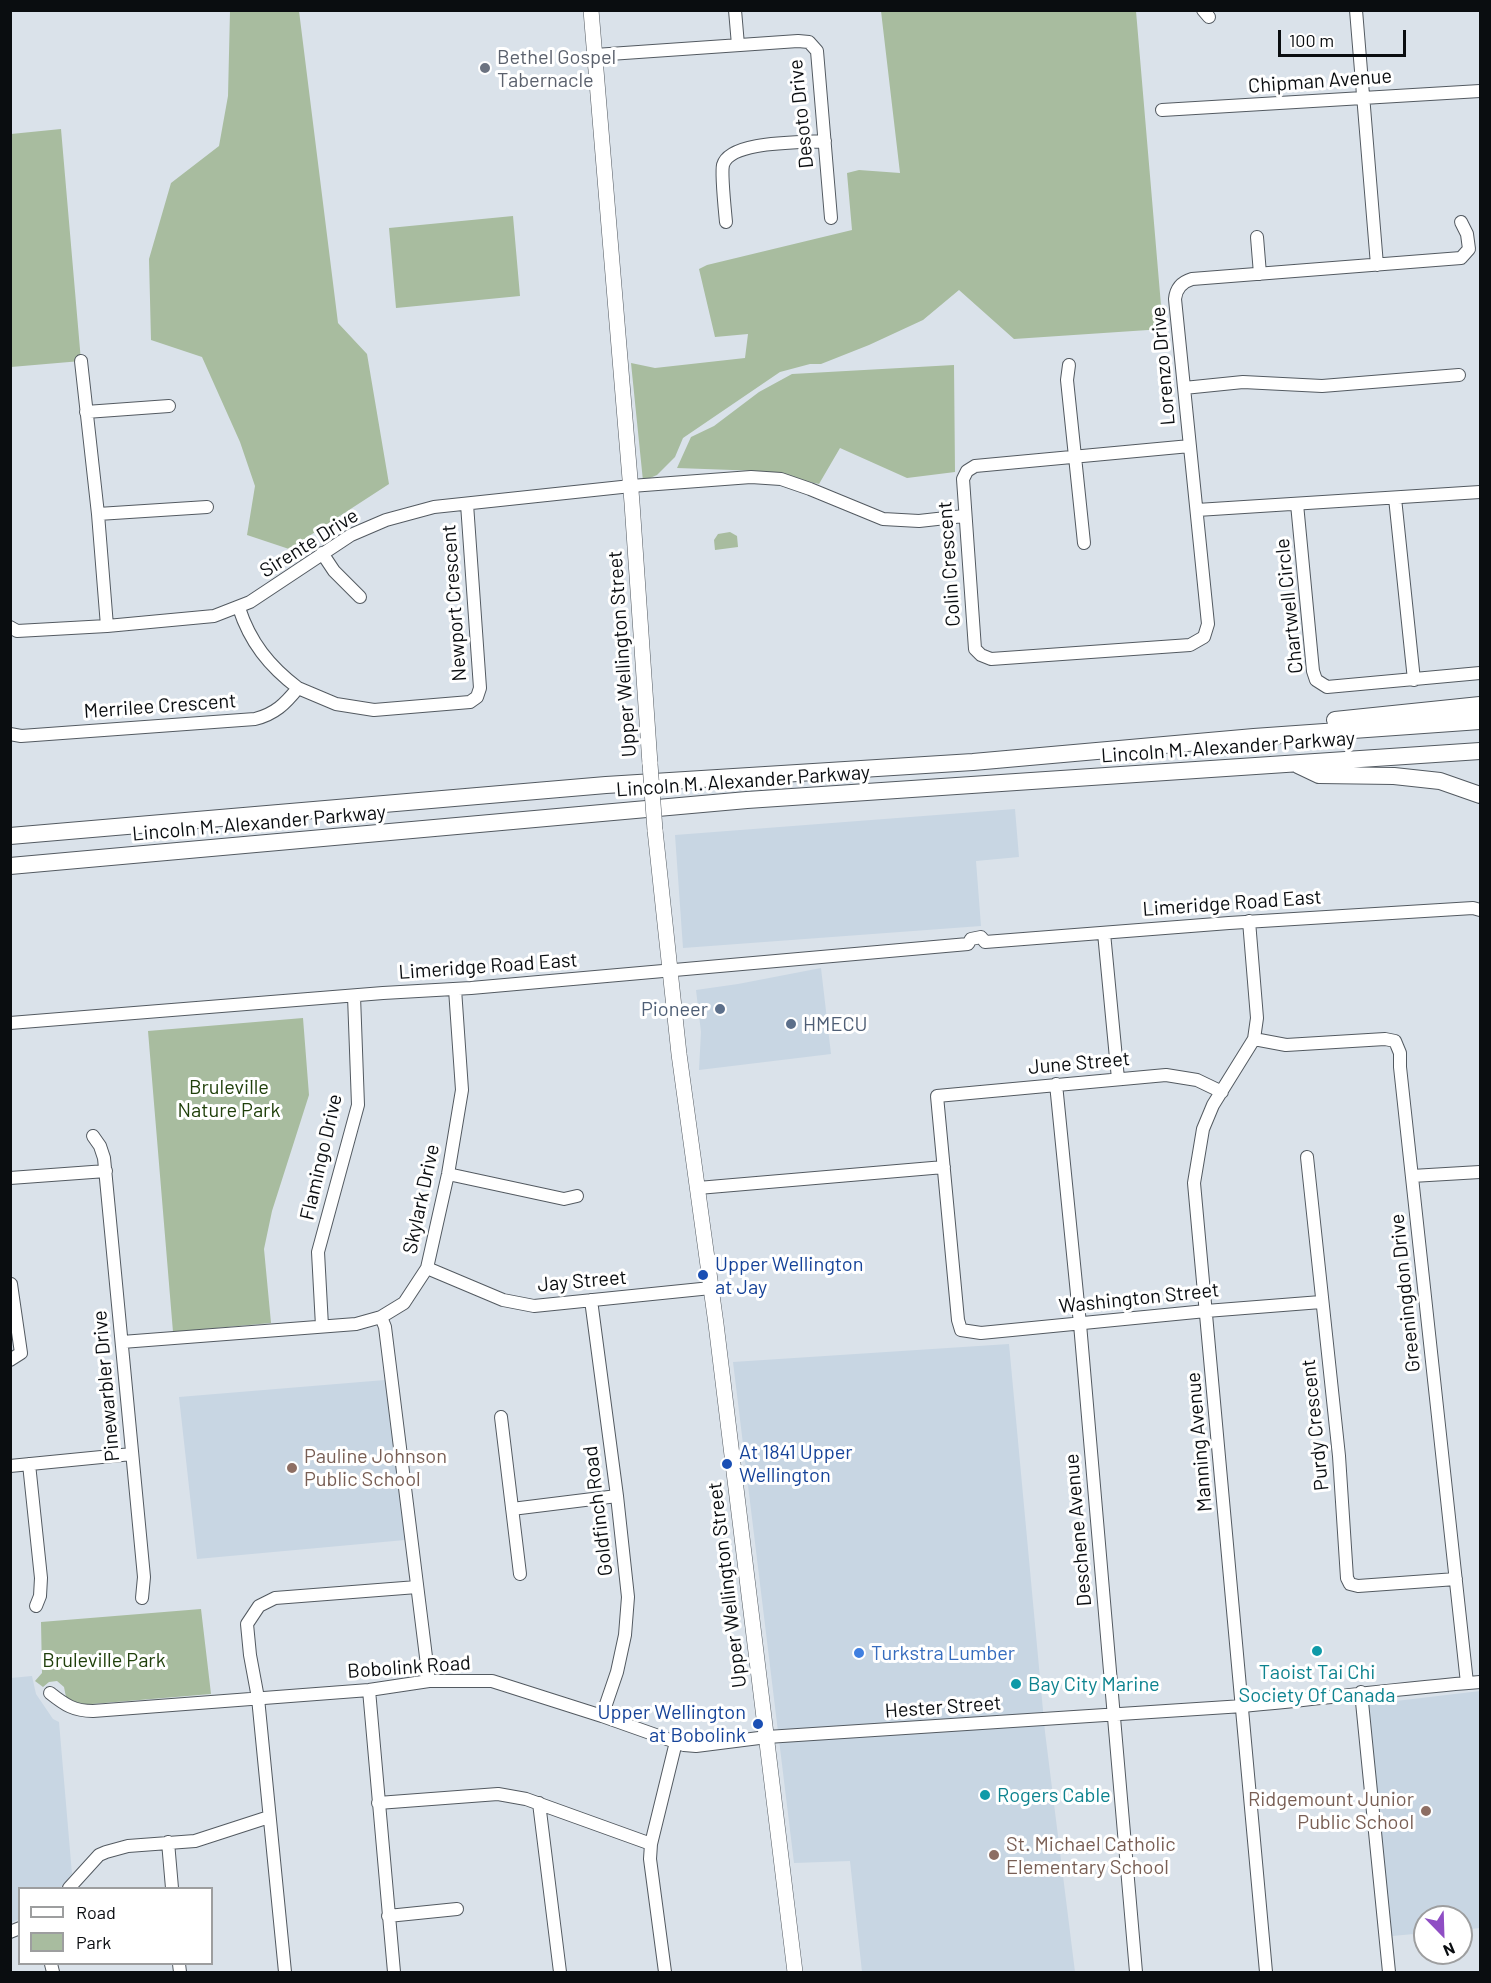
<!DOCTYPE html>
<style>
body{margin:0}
#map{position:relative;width:1491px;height:1983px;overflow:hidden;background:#dae2ea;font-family:Barlow,sans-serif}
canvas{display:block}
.frame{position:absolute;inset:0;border:12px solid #0a0d10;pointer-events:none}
.legend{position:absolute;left:18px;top:1887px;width:195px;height:78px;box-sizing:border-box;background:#fff;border:2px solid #9d9e9f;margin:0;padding:8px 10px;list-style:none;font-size:18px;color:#0a0d10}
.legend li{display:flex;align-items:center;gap:12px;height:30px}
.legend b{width:30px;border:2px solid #9d9e9f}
.north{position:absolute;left:1413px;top:1905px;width:60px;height:60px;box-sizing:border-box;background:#fff;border:2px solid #9d9e9f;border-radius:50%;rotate:157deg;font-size:16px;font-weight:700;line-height:24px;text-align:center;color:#0a0d10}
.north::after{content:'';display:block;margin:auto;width:21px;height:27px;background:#8f4ec4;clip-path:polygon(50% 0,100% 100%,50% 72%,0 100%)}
.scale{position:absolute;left:1278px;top:30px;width:128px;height:27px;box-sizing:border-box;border:3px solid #0a0d10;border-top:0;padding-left:8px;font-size:18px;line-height:21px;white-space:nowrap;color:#0a0d10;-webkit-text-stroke:4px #fff;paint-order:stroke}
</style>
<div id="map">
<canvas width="1491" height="1983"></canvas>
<div class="frame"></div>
<ul class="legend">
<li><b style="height:8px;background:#fff"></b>Road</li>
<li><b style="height:16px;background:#a8bc9f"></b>Park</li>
</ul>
<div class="north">N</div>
<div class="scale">100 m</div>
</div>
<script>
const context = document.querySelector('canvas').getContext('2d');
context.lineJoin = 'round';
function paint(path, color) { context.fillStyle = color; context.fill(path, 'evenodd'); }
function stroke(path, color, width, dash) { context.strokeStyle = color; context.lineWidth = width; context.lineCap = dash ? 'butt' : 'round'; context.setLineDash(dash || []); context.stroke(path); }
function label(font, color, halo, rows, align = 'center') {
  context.font = font + ' Barlow,sans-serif'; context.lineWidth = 6; context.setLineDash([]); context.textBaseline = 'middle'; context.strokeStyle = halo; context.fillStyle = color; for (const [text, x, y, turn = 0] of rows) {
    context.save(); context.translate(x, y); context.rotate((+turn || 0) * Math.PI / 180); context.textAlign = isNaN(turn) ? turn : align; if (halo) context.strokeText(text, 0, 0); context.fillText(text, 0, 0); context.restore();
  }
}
const built = new Path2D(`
 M1015 809 1019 857 976 861 981 926 683 948 675 835Z
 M821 968 831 1054 699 1070 701 1032 696 990 738 984Z
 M1009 1344 1045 1732 1075 1972H862L850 1861 794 1863 733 1362Z
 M385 1380 405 1540 197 1559 179 1397Z
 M32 1676 36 1694 53 1719 59 1722 72 1874 60 1888H20L19 1919 11 1923V1678Z
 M1480 1691V1928L1461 1930V1917H1425V1933L1381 1937 1362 1705Z`);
const green = new Path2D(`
 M230 11H299L338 323 367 354 389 484 289 549 247 535 255 486 240 442 202 357 151 340 149 259 171 183 219 146 228 96Z
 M881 11H1136L1163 329 1014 339 959 290 923 320 869 345 821 364H810L780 372 683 438 675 457 657 475 643 481 631 363 655 368 745 358 748 334 715 337 699 269 707 265 852 230 847 173 859 170 900 173Z
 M61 129 81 361 11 367V134Z
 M513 216 520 296 396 308 389 228Z
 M954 365 955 472 907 478 840 448 819 484 760 471 677 468 691 437 714 426 759 392 792 374Z
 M730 532 737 536 738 547 715 550 714 540 718 534Z
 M303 1018 309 1095 272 1211 264 1249 271 1323 173 1332 148 1031Z
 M201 1609 211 1694 80 1705 66 1697 64 1687 57 1681 49 1682 43 1687 35 1681 42 1673 41 1622Z`);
const minor = new Path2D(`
 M735 10 738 45
 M1203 10 1209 17
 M1356 10 1377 265
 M595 55 798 41 809 42 817 51 831 218
 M1162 110 1480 91
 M726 222C725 211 721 174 723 165 730 140 802 143 825 141
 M1257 237 1260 274
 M81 361 98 514 107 626
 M1069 365 1067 380 1084 543
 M1184 388 1243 382 1322 386 1459 375
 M86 412 169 406
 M1190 446 975 466 967 471 963 479 975 649 981 655 991 659 1190 645 1204 637 1208 624 1175 299C1176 288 1182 282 1192 279L1461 258 1469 249 1467 234 1461 222
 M1395 498 1414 680
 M1297 504 1313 671 1316 680 1327 687 1480 673
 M1197 510 1480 492
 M98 514 207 507
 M322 553 334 571 360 597
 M239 608C250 642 269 666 298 688
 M10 627 17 631 107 626 214 616 250 602 351 535 386 520 434 507 631 486 751 477 781 479 810 489 883 519 919 521 964 516
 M10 734 21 736 255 719C275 714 285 704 298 688L336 704 374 710 470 702 477 697 480 688 467 504
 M1249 921 1257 1018 1254 1039 1213 1105 1203 1129 1194 1183 1266 1972
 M1104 933 1118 1079
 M10 1023 383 993 471 988 968 944 971 939 981 937 985 942 1229 923 1473 908 1480 910
 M1254 1039 1286 1045 1385 1039 1395 1041 1400 1053V1067L1467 1683
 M1056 1084 1080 1324 1136 1972
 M1222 1092 1197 1080 1166 1075 937 1096 958 1320 961 1330 981 1333 1206 1311 1321 1302
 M93 1136 100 1146 104 1158 144 1577 142 1598
 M1307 1157 1339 1456 1347 1578 1350 1584 1358 1586 1456 1579
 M448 1174 564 1199 577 1196
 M1412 1176 1480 1172
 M10 1178 106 1171
 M698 1188 944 1167
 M427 1268 503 1300 534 1306 711 1288
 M591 1300 617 1496 628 1597 625 1635 617 1672 602 1716
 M381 1317 385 1327 429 1681
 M322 1326 318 1252 358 1105 354 996
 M122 1342 356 1324 381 1317 404 1303 427 1268 448 1174 462 1090 455 989
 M10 1360 21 1353 11 1284
 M501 1417 520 1574
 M29 1464 41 1578 40 1596 36 1606
 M10 1466 132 1454
 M512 1509 617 1496
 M369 1690 394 1972
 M1361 1692 1389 1972
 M50 1693C65 1705 74 1711 93 1711L369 1690 429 1681H492L602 1716 684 1745 696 1746 767 1737 1243 1706C1322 1699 1401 1688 1480 1682
 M378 1803 498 1794 526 1799 651 1844
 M539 1803 560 1972
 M168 1842 172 1888
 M69 1888 99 1855 106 1852 128 1846 195 1841 269 1817
 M388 1916 457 1909
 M10 1932 20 1928
 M51 1964 53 1972
 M179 1964 180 1972
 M285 1972 258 1698 250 1655 247 1624 259 1606 275 1598 417 1587
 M665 1972 650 1859 651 1844 676 1742`);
const major = new Path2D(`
 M591 10 632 503 650 764
 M655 830 679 1054 716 1324 795 1972`);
const highway = new Path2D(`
 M1335 720 1480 705
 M1298 765 1319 775 1394 776 1440 781 1480 795
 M10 836 606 785 973 762 1254 737 1480 721
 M10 866 747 800 1480 751`);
const majorBridge = new Path2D(`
 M650 764 655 830`);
const markers = [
 [485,68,6,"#6b7280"],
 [720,1009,6,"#5c6f8a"],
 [791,1024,6,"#5c6f8a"],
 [703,1275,6,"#1a4fb4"],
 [727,1464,6,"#1a4fb4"],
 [292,1468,6,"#8d6e63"],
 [1317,1651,6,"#0f9aa8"],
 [859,1653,6,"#3f7fe0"],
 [1016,1684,6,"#0f9aa8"],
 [758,1724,6,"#1a4fb4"],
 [985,1795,6,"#0f9aa8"],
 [1426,1811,6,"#8d6e63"],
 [994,1855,6,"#8d6e63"]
];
const worshipNames = [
 ["Bethel Gospel",497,57],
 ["Tabernacle",497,80]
];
const streetNames = [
 ["Chipman Avenue",1320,81,-4],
 ["Desoto Drive",801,114,-96],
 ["Lorenzo Drive",1163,366,-95],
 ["Sirente Drive",309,543,-32],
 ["Colin Crescent",949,564,-94],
 ["Newport Crescent",454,603,-94],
 ["Chartwell Circle",1289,606,-96],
 ["Upper Wellington Street",622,654,-94],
 ["Merrilee Crescent",160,706,-4],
 ["Lincoln M. Alexander Parkway",1228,747,-4],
 ["Lincoln M. Alexander Parkway",743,781,-4],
 ["Lincoln M. Alexander Parkway",259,823,-5],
 ["Limeridge Road East",1232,903,-4],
 ["Limeridge Road East",488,966,-4],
 ["June Street",1079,1063,-5],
 ["Flamingo Drive",321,1157,-77],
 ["Skylark Drive",421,1199,-78],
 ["Jay Street",582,1281,-5],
 ["Greeningdon Drive",1405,1293,-96],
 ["Washington Street",1139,1298,-6],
 ["Pinewarbler Drive",106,1386,-95],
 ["Purdy Crescent",1315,1425,-96],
 ["Manning Avenue",1199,1442,-95],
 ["Goldfinch Road",598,1511,-97],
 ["Deschene Avenue",1078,1530,-95],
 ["Upper Wellington Street",727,1585,-97],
 ["Bobolink Road",409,1667,-4],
 ["Hester Street",943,1707,-4]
];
const serviceNames = [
 ["Pioneer",708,1009],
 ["HMECU",803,1024,"left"]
];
const parkNames = [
 ["Bruleville",229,1087],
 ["Nature Park",229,1110],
 ["Bruleville Park",104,1660]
];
const transitNames = [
 ["Upper Wellington",715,1264],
 ["at Jay",715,1287],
 ["At 1841 Upper",739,1452],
 ["Wellington",739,1475],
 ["Upper Wellington",746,1712,"right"],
 ["at Bobolink",746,1735,"right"]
];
const educationNames = [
 ["Pauline Johnson",304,1456],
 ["Public School",304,1479],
 ["Ridgemount Junior",1414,1799,"right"],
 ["Public School",1414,1822,"right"],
 ["St. Michael Catholic",1006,1844],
 ["Elementary School",1006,1867]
];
const shopNames = [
 ["Turkstra Lumber",871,1653]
];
const cultureNames = [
 ["Taoist Tai Chi",1317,1672,"center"],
 ["Society Of Canada",1317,1695,"center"],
 ["Bay City Marine",1028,1684],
 ["Rogers Cable",997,1795]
];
paint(built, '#c8d6e3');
paint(green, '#a8bc9f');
stroke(minor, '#535a61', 14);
stroke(major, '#535a61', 16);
stroke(highway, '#535a61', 18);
stroke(minor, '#fff', 12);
stroke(major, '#fff', 15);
stroke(highway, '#fff', 16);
stroke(majorBridge, '#535a61', 16, []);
stroke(majorBridge, '#fff', 15);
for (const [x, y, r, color] of markers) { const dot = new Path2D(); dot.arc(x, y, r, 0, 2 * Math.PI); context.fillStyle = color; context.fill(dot); stroke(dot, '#fff', 2); }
label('20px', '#5b616d', '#fff', worshipNames, 'left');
label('20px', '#0a0d10', '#fff', streetNames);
label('20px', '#4e5e75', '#fff', serviceNames, 'right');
label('20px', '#20400b', '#fff', parkNames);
label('20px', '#164399', '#fff', transitNames, 'left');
label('20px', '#785e54', '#fff', educationNames, 'left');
label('20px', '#366cbe', '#fff', shopNames, 'left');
label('20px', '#0d838f', '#fff', cultureNames, 'left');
</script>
